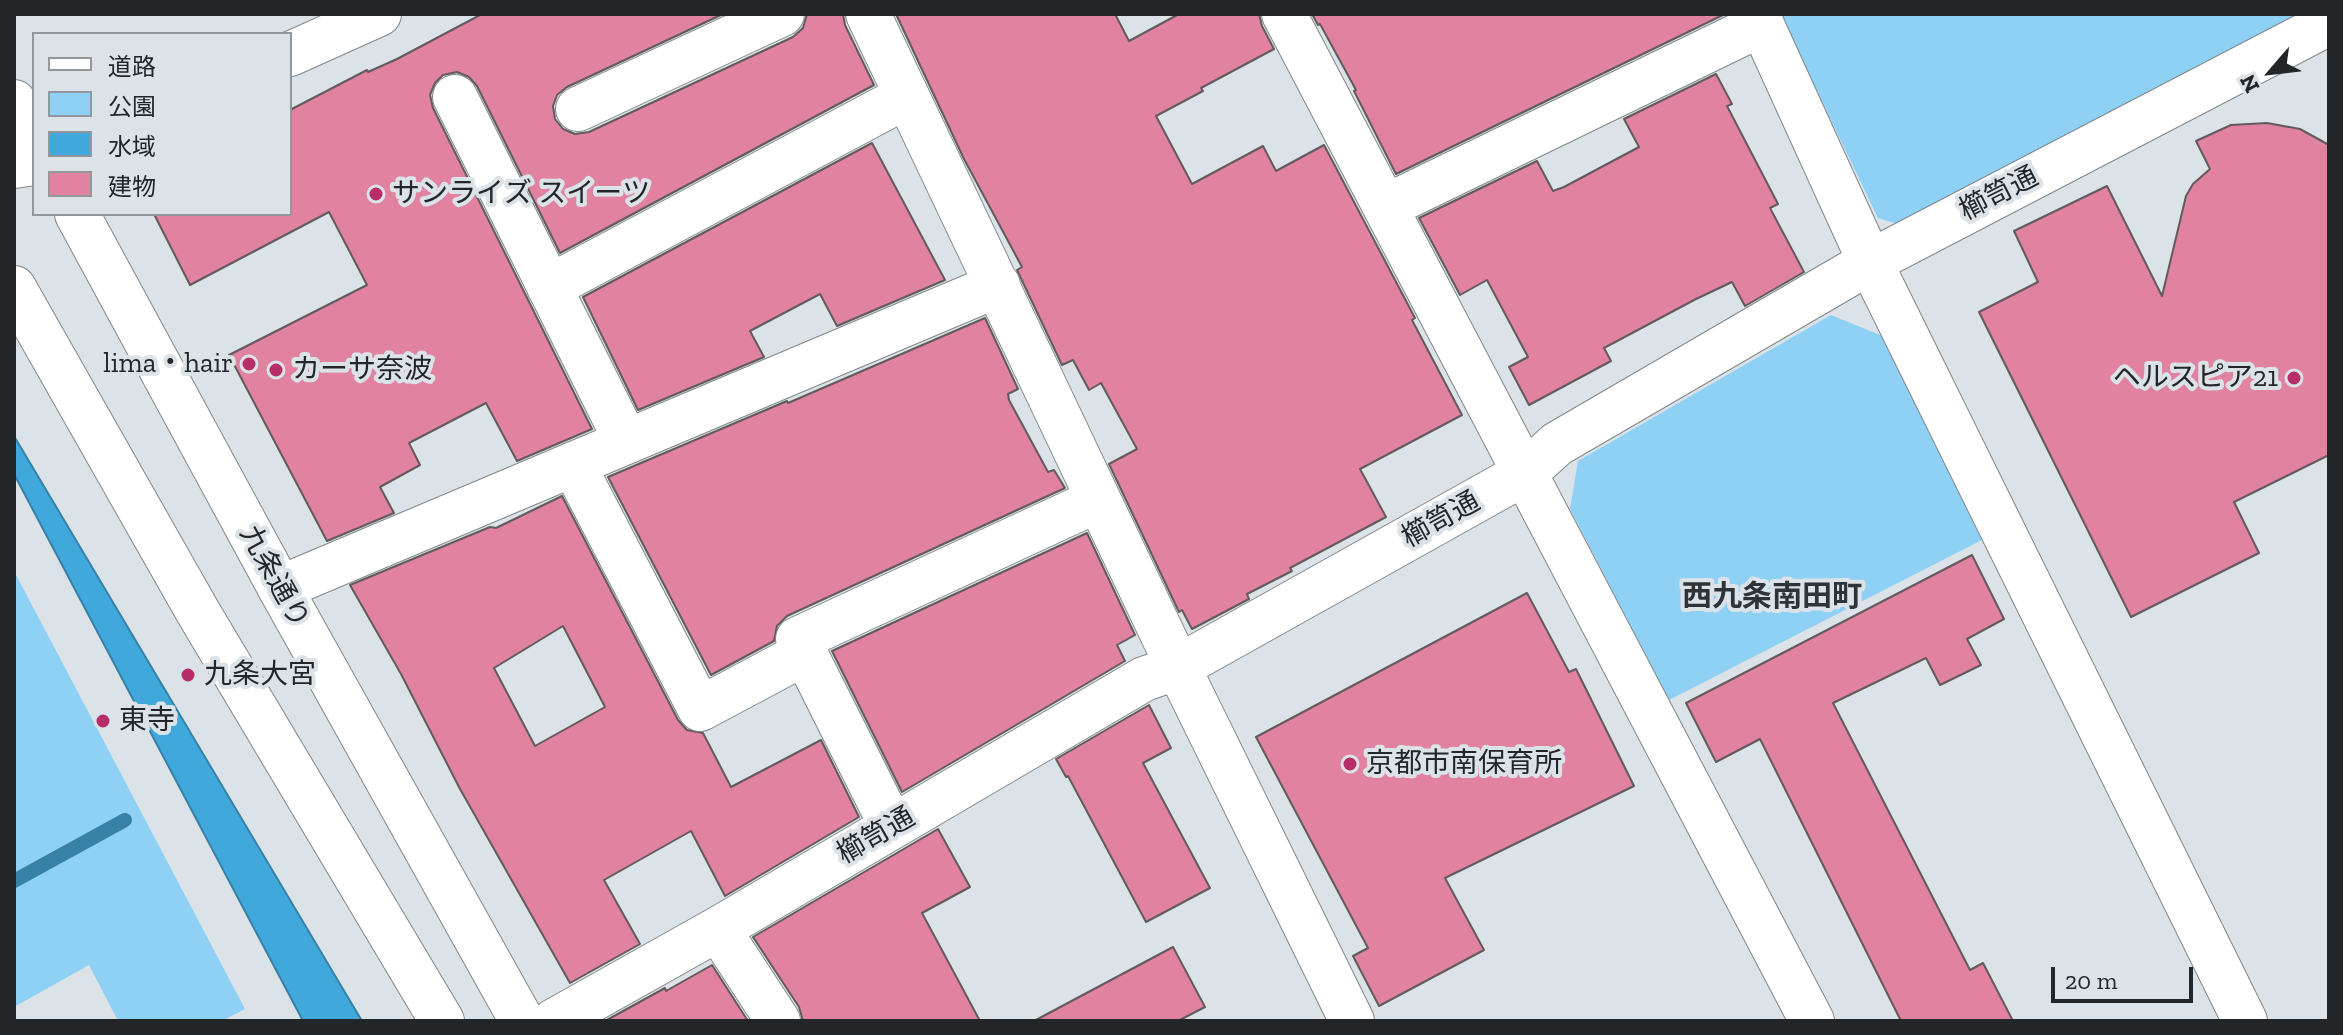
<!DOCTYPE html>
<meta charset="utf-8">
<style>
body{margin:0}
#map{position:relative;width:2343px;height:1035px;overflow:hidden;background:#dbe3e8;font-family:"Zilla Slab","Noto Sans JP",serif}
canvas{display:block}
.frame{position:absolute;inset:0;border:16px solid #232628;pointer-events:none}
.legend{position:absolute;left:32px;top:32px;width:260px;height:184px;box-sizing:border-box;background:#dbe3e8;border:2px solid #91979b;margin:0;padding:10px 14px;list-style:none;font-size:24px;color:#232628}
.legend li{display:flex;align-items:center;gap:16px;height:40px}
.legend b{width:40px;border:2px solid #91979b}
.north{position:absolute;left:2231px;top:32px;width:80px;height:80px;-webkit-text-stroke:6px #dbe3e8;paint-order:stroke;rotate:242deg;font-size:22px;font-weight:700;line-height:32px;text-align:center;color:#232628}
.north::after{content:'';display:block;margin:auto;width:28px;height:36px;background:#232628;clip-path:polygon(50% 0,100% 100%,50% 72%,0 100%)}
.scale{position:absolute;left:2051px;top:967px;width:142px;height:36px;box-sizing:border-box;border:4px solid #232628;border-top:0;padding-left:10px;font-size:24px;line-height:28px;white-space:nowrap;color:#232628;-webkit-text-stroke:6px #dbe3e8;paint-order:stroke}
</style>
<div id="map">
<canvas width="2343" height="1035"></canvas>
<div class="frame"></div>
<ul class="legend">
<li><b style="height:10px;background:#fff"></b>道路</li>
<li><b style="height:22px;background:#8fd0f5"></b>公園</li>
<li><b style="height:22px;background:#41a8dc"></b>水域</li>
<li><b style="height:22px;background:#e082a0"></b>建物</li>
</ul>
<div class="north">N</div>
<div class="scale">20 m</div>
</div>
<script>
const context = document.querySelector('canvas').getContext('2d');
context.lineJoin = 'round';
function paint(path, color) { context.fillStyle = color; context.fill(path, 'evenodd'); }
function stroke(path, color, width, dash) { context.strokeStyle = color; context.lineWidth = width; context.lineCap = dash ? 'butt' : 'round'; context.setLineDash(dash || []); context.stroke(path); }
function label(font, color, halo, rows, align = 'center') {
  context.font = font + ' "Zilla Slab","Noto Sans JP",serif'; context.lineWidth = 8; context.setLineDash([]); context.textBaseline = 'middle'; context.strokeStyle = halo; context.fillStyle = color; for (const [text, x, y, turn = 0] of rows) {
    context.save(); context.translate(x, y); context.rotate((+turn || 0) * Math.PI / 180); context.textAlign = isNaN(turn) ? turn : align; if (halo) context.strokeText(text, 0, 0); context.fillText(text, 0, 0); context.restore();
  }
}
const green = new Path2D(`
 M1780 14H2321L1897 224 1878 218Z
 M1831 315 1885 337 1982 540 1669 700 1570 509 1578 461Z
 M14 571 245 1009 222 1021H118L89 965 14 1007Z`);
const water = new Path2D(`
 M14 436 362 1021H303L14 474Z`);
const stream = new Path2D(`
 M14 881 125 820`);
const building = new Path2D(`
 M482 14H723L567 87 557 95 553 106 555 119 563 129 575 134 589 132 793 37 803 28 807 14H843L845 25 874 85 560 253 477 86 469 77 457 72 443 75 435 83 430 95 433 108 592 429 517 461 486 403 409 443 420 465 380 487 394 513 327 541 229 355 367 285 329 212 190 285 154 214H290V110L367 70 368 72 397 59Z
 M896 14H1115L1129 41 1179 14H1259L1262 26 1274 49 1201 88 1203 91 1156 116 1192 184 1263 146 1276 171 1324 145 1415 318 1412 320 1462 415 1360 469 1386 517 1290 568 1292 571 1247 594 1249 599 1192 629 1182 610 1179 612 1109 464 1137 449 1101 383 1089 390 1073 360 1062 365 1017 270 1022 267 964 159Z
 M1312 14H1725L1396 174 1354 91 1356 90 1320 24 1318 25Z
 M1716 74 1732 104 1727 106 1778 204 1770 208 1804 272 1745 306 1732 282 1696 299 1604 348 1611 361 1529 405 1509 367 1528 357 1487 280 1460 295 1419 218 1537 161 1553 191 1564 187 1639 147 1624 119Z
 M2267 123 2300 129 2329 145V455L2234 502 2259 553 2131 617 1979 312 2038 282 2014 231 2107 186 2162 296 2186 196 2193 184 2210 169 2196 141 2231 125Z
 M872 143 945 280 837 326 820 294 750 331 764 357 638 410 583 297Z
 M985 318 1018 389 1008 394 1009 400 1048 472 1054 470 1065 488 787 616 777 626 774 641 711 675 608 477 787 401 788 403Z
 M562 496 678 720 687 730 703 733 731 787 821 740 859 817 725 896 691 831 604 880 640 944 570 983 460 789 401 674 350 585 490 527 496 528ZM563 626 605 707 535 746 494 668Z
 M1087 533 1135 635 1117 645 1125 661 902 792 832 651Z
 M1972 555 2004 619 1967 639 1981 665 1940 685 1926 658 1833 703 1970 970 1983 963 2013 1021H1901L1760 739 1716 762 1686 703Z
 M1527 593 1569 672 1576 669 1634 786 1445 878 1484 950 1379 1006 1353 956 1368 948 1256 737Z
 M1149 705 1171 748 1143 763 1210 888 1146 922 1068 776 1066 777 1056 759Z
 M938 829 970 887 922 913 980 1021H803L799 1007 753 937Z
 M1173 947 1205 1007 1178 1021H1034Z
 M712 965 748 1021H605L665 988 666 991Z`);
const minor = new Path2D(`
 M868 14 1178 667 1352 1021
 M1284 14 1812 1021
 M1757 14 1870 262 2245 1021
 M290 54 379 14
 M455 97 626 441
 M578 109 782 14
 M1385 207 1762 24
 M549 287 907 96
 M573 464 700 709 805 653
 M280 588 998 285
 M892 827 798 639 1098 500
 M718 929 778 1021
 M554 1021 718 929 1144 679 1178 667 1525 473 1557 444 1870 262 2329 23`);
const major = new Path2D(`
 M14 166 34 163`);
const highway = new Path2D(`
 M14 102 34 137
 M77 214 280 588 522 1021
 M14 288 198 612 442 1021`);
const markers = [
 [376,194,8,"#b72d68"],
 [249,364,8,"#b72d68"],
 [276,370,8,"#b72d68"],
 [2294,378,8,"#b72d68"],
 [188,675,8,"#b72d68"],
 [103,721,8,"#b72d68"],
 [1350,764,8,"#b72d68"]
];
const poiNames = [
 ["サンライズ スイーツ",392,194],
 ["lima・hair",233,364,"right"],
 ["カーサ奈波",292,370],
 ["ヘルスピア21",2278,378,"right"],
 ["九条大宮",204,675],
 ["東寺",119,721],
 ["京都市南保育所",1366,764]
];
const streetNames = [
 ["櫛笥通",1999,194,-27],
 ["櫛笥通",1441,520,-29],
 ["九条通り",274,577,61],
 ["櫛笥通",876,836,-30]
];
const neighbourhoodNames = [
 ["西九条南田町",1772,597]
];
paint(green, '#8fd0f5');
paint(water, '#41a8dc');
stroke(water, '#3881a6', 2);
stroke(stream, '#3881a6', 14);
paint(building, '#e082a0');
stroke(building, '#625a5c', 2);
stroke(minor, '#80878b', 46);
stroke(major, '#80878b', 46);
stroke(highway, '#80878b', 46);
stroke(minor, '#fff', 44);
stroke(major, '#fff', 44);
stroke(highway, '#fff', 44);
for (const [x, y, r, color] of markers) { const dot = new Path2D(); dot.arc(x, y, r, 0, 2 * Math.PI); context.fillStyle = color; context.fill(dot); stroke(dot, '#dbe3e8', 3); }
label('28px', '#232628', '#dbe3e8', poiNames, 'left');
label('28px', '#232628', '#dbe3e8', streetNames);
label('bold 30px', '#2d3337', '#dbe3e8', neighbourhoodNames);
</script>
